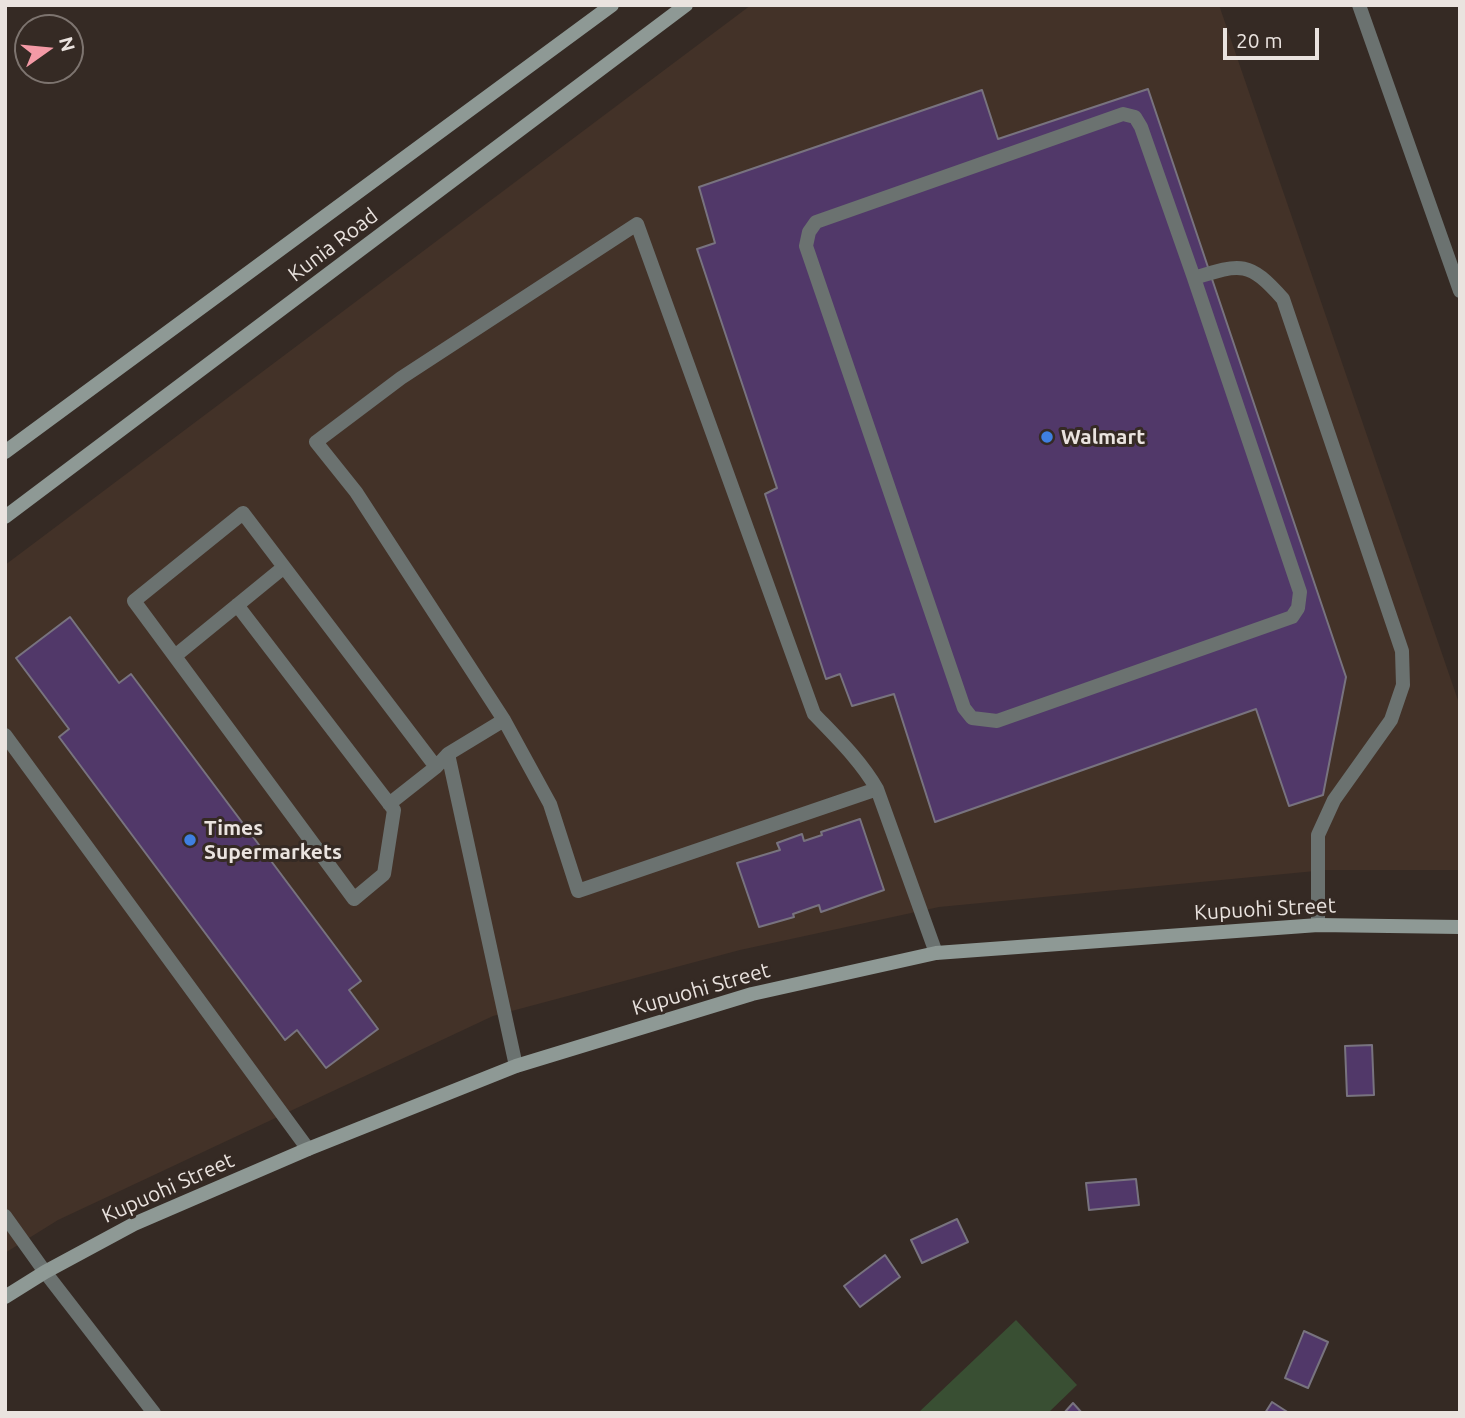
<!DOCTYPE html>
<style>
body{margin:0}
#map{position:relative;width:1465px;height:1418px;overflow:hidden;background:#352a24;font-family:Ubuntu,sans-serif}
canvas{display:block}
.frame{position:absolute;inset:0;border:7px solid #eae3df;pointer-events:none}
.north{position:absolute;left:14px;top:14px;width:70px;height:70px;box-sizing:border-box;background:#352a24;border:2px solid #7d746f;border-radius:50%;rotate:75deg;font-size:19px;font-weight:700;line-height:28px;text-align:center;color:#eae3df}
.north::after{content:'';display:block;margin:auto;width:24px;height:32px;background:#f49aa6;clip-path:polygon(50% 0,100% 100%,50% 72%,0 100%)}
.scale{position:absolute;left:1223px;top:28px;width:96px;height:32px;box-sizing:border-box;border:4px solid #eae3df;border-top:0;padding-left:9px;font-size:21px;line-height:24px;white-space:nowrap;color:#eae3df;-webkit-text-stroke:5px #352a24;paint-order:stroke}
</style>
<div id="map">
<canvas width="1465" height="1418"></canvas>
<div class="frame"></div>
<div class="north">N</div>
<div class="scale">20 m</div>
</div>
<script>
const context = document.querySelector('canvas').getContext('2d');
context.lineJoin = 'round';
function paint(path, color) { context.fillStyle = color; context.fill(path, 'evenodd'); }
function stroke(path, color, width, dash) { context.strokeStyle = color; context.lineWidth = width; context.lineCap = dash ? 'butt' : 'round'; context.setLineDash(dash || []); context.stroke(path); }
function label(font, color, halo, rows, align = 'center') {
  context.font = font + ' Ubuntu,sans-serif'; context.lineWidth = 6; context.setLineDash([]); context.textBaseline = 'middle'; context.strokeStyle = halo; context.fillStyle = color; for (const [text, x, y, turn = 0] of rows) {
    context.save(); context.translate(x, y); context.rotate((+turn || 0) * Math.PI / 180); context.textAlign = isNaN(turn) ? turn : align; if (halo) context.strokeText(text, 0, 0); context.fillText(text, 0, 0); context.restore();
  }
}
const built = new Path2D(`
 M751 5H1219L1460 706V870H1326L939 907 740 950 493 1016 58 1220 5 1253V565Z`);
const green = new Path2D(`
 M1016 1320 1077 1385 1048 1413H918Z`);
const building = new Path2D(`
 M1148 89 1346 677 1323 795 1289 806 1256 709 935 822 894 694 852 706 840 674 826 679 765 494 777 488 697 249 715 243 699 187 982 90 998 139Z
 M70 617 119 683 131 674 361 981 349 990 378 1029 326 1068 297 1030 285 1040 59 737 69 729 16 658Z
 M860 819 884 890 821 912 819 905 793 914 794 917 759 927 737 863 780 850 777 843 802 834 804 841 822 835 821 832Z
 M1372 1045 1374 1095 1347 1096 1345 1046Z
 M1136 1179 1139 1205 1089 1210 1086 1183Z
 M957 1219 968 1242 922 1263 911 1240Z
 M885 1255 900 1277 860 1307 844 1286Z
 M1304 1331 1328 1342 1308 1388 1285 1378Z
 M1272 1402 1289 1413H1265Z
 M1073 1403 1082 1413H1064Z`);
const lane = new Path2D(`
 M1194 278 1300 592 1298 608 1292 617 997 721 972 718 964 708 806 246 809 232 816 222 1123 114 1135 117 1141 127 1194 278C1242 263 1249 261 1283 299L1402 651 1403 685 1391 720 1334 800 1318 835V925
 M237 605 394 810 384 874 354 899 134 601 243 513 436 767 448 754 516 1066
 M175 656 284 567
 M5 735 308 1149
 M448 754 504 720
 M877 789 578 891 550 804 504 720 356 492 316 442 401 378 637 224 814 714C838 739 860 760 877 789L936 953
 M389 804 436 767
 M5 1216 45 1272`);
const street = new Path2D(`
 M1359 5 1460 291
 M45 1272 154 1413`);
const secondary = new Path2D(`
 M5 452 612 5
 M5 517 686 5
 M5 1297 45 1272 134 1224 308 1149 516 1066 752 994 936 953 1318 925 1460 927`);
const markers = [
 [1047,437,7,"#3f7fe0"],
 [190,840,7,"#3f7fe0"]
];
const streetNames = [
 ["Kunia Road",333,245,-37],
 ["Kupuohi Street",1265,909,-3],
 ["Kupuohi Street",701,989,-16],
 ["Kupuohi Street",168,1188,-24]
];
const poiNames = [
 ["Walmart",1061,437],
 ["Times",204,828],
 ["Supermarkets",204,852]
];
paint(built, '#433228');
paint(green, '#394f33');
paint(building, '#513869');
stroke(building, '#78737f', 2);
stroke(lane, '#6b7270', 14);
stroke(street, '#6b7270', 14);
stroke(secondary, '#8e9995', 14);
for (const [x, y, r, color] of markers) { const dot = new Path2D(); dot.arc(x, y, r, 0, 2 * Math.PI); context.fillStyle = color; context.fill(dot); stroke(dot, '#352a24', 2.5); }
label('21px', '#eae3df', '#352a24', streetNames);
label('bold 21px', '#eae3df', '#352a24', poiNames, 'left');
</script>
